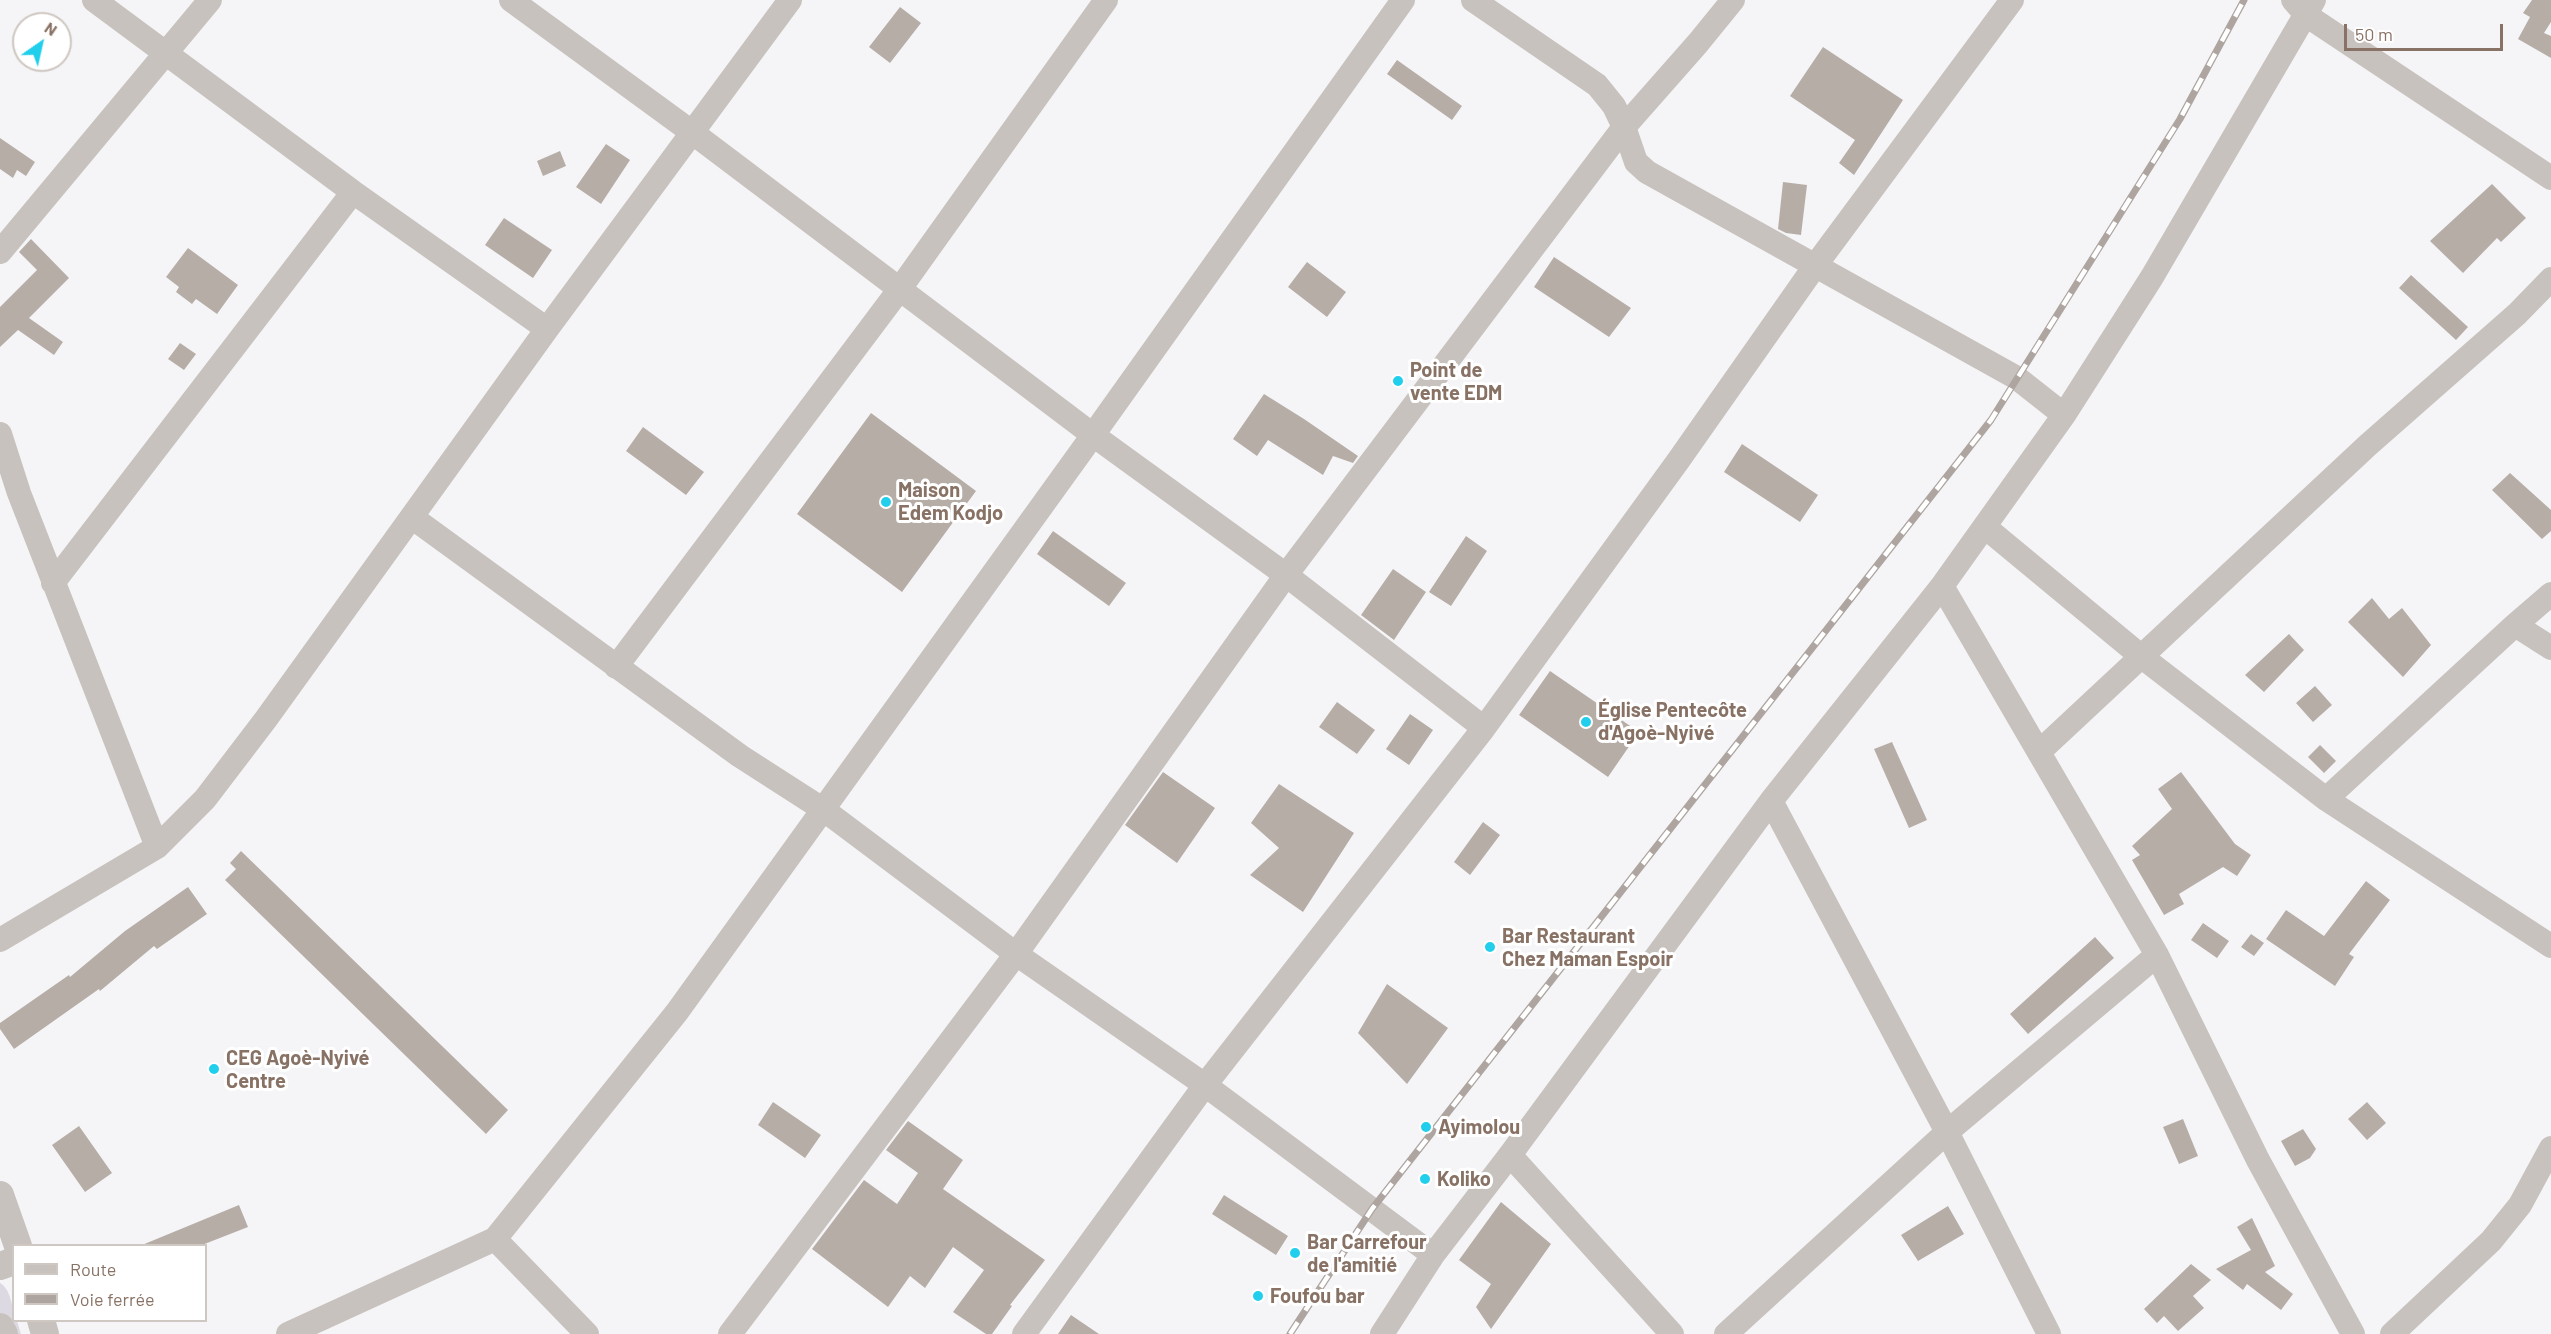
<!DOCTYPE html>
<meta charset="utf-8">
<style>
body{margin:0}
#map{position:relative;width:2551px;height:1334px;overflow:hidden;background:#f5f5f8;font-family:Barlow,sans-serif}
canvas{display:block}
.legend{position:absolute;left:12px;top:1244px;width:195px;height:78px;box-sizing:border-box;background:#fff;border:2px solid #cfc7c1;margin:0;padding:8px 10px;list-style:none;font-size:18px;color:#887265}
.legend li{display:flex;align-items:center;gap:12px;height:30px}
.legend b{width:30px;border:2px solid #cfc7c1}
.north{position:absolute;left:12px;top:12px;width:60px;height:60px;box-sizing:border-box;background:#fff;border:2px solid #cfc7c1;border-radius:50%;rotate:34deg;font-size:16px;font-weight:700;line-height:24px;text-align:center;color:#887265}
.north::after{content:'';display:block;margin:auto;width:21px;height:27px;background:#21cfec;clip-path:polygon(50% 0,100% 100%,50% 72%,0 100%)}
.scale{position:absolute;left:2344px;top:24px;width:159px;height:27px;box-sizing:border-box;border:3px solid #887265;border-top:0;padding-left:8px;font-size:18px;line-height:21px;white-space:nowrap;color:#887265;-webkit-text-stroke:4px #fff;paint-order:stroke}
</style>
<div id="map">
<canvas width="2551" height="1334"></canvas>
<ul class="legend">
<li><b style="height:8px;background:#c8c2be"></b>Route</li>
<li><b style="height:8px;background:#aea5a0"></b>Voie ferrée</li>
</ul>
<div class="north">N</div>
<div class="scale">50 m</div>
</div>
<script>
const context = document.querySelector('canvas').getContext('2d');
context.lineJoin = 'round';
function paint(path, color) { context.fillStyle = color; context.fill(path, 'evenodd'); }
function stroke(path, color, width, dash) { context.strokeStyle = color; context.lineWidth = width; context.lineCap = dash ? 'butt' : 'round'; context.setLineDash(dash || []); context.stroke(path); }
function label(font, color, halo, rows, align = 'center') {
  context.font = font + ' Barlow,sans-serif'; context.lineWidth = 6; context.setLineDash([]); context.textBaseline = 'middle'; context.strokeStyle = halo; context.fillStyle = color; for (const [text, x, y, turn = 0] of rows) {
    context.save(); context.translate(x, y); context.rotate((+turn || 0) * Math.PI / 180); context.textAlign = isNaN(turn) ? turn : align; if (halo) context.strokeText(text, 0, 0); context.fillText(text, 0, 0); context.restore();
  }
}
const green = new Path2D(`
 M0 1283C11 1289 13 1309 14 1320L17 1321 21 1334H8L0 1316Z`);
const building = new Path2D(`
 M2532 0H2551V22L2544 33 2551 36V58L2518 39 2530 17 2523 13Z
 M900 7 921 23 890 63 869 47Z
 M1823 47 1903 100 1854 175 1839 163 1855 140 1790 96Z
 M1397 60 1462 106 1452 120 1387 74Z
 M0 138 35 162 26 176 17 170 13 178 0 169Z
 M606 144 630 160 601 204 576 187Z
 M560 151 566 166 543 176 537 161Z
 M1783 182 1807 185 1801 235 1786 233 1778 229Z
 M2492 184 2526 218 2501 242 2497 238 2463 273 2430 241Z
 M504 218 552 250 533 278 485 245Z
 M31 239 69 278 29 318 63 342 54 355 18 330 0 347V307L37 270 19 252Z
 M188 248 238 285 217 314 196 299 192 304 176 292 179 287 166 277Z
 M1554 257 1631 308 1609 337 1534 287Z
 M1307 262 1346 292 1327 317 1288 287Z
 M2411 275 2468 327 2456 340 2399 288Z
 M180 343 196 354 184 370 168 359Z
 M1264 394 1304 419 1358 456 1353 463 1333 456 1323 475 1268 440 1257 456 1233 439Z
 M871 413 976 491 902 592 797 514Z
 M643 427 704 472 686 495 626 451Z
 M1742 444 1818 495 1800 522 1724 472Z
 M2510 473 2551 510V531L2542 539 2492 490Z
 M1053 531 1126 583 1109 606 1037 554Z
 M1466 536 1487 551 1451 606 1429 592Z
 M1393 569 1426 592 1394 640 1361 615Z
 M2372 598 2389 619 2402 608 2431 645 2403 677 2348 622Z
 M2289 634 2304 650 2264 692 2245 675Z
 M1550 671 1639 732 1608 777 1519 715Z
 M2315 686 2332 705 2313 722 2296 703Z
 M1337 702 1375 730 1357 754 1319 727Z
 M1410 714 1433 730 1409 765 1386 749Z
 M1892 742 1927 820 1909 828 1874 749Z
 M2320 745 2336 761 2324 773 2308 757Z
 M1163 772 1215 808 1177 863 1125 825Z
 M2181 772 2235 844 2251 855 2237 876 2223 867 2179 894 2184 904 2164 915 2132 860 2140 855 2132 846 2172 809 2158 789Z
 M1279 784 1354 833 1303 912 1250 875 1279 848 1251 823Z
 M1483 822 1500 835 1470 875 1454 862Z
 M241 851 508 1110 486 1134 225 880 236 869 230 863Z
 M2366 881 2390 900 2349 954 2354 957 2335 986 2266 939 2286 910 2324 936Z
 M188 887 207 914 157 949 154 946 100 991 99 989 14 1049 0 1029V1023L69 975 70 977 125 931Z
 M2203 923 2229 941 2217 958 2191 940Z
 M2251 934 2264 943 2254 956 2241 947Z
 M2095 937 2114 958 2028 1034 2010 1014Z
 M1387 984 1448 1028 1407 1084 1358 1033Z
 M773 1102 821 1135 805 1158 758 1125Z
 M2367 1102 2386 1123 2367 1140 2348 1119Z
 M2183 1119 2198 1156 2179 1164 2163 1127Z
 M908 1121 963 1160 943 1189 1045 1260 1010 1305 1012 1306 992 1334H986L953 1312 984 1270 953 1247 925 1288 910 1276 888 1307 812 1249 864 1180 897 1204 918 1173 886 1150Z
 M79 1126 112 1173 85 1192 52 1145Z
 M2303 1129 2316 1149 2310 1158 2295 1166 2281 1141Z
 M1224 1195 1288 1236 1276 1255 1212 1214Z
 M1501 1202 1551 1244 1491 1329 1476 1307 1491 1284 1459 1260Z
 M239 1205 248 1227 202 1245H142Z
 M1948 1206 1964 1234 1918 1261 1901 1235Z
 M2252 1218 2275 1266 2265 1272 2293 1294 2281 1310 2247 1284 2243 1290 2216 1269 2251 1250 2237 1227Z
 M2191 1264 2211 1280 2193 1296 2204 1308 2178 1331 2164 1316 2157 1323 2144 1309Z
 M1071 1315 1099 1334H1058Z`);
const minor = new Path2D(`
 M94 0 353 192 547 329
 M511 0 693 133 1093 435 1286 575 1484 728
 M1473 0 1597 85 1614 106 1624 127 1636 162 1647 172 2017 378 2064 415
 M2293 0 2306 15 2551 178
 M0 252 210 0
 M0 434 19 493 157 847
 M413 518 740 756 824 810 1016 954 1205 1085 1433 1255
 M1985 527 2142 657 2326 799 2551 946
 M53 583 353 192
 M1942 586 2157 955 2258 1160 2353 1334
 M2515 625 2551 594
 M616 667 899 290 1106 0
 M2040 751 2368 445 2517 314 2551 279
 M2326 799 2515 625 2551 648
 M1771 801 1947 1132 2049 1334
 M0 940 157 847 205 799 266 719 547 329 790 0
 M1510 1155 1672 1334
 M288 1334 495 1239
 M587 1334 495 1239 677 1012 1093 435 1403 0
 M730 1334 1016 954 1286 575 1624 127 1698 43 1733 0
 M1024 1334 1205 1085 1484 728 1678 461 1815 266 2012 0
 M1382 1334 1433 1255 1510 1155 1771 801 1942 586 2064 415 2152 277 2314 0
 M1726 1334 1947 1132 2157 955
 M2392 1334 2491 1241 2520 1205 2551 1148`);
const tertiary = new Path2D(`
 M0 1195 18 1246
 M0 1266 14 1261
 M41 1320 45 1334
 M0 1327 4 1334`);
const rail = new Path2D(`
 M1290 1334 1372 1209 1991 420 2180 119 2244 0`);
const markers = [
 [1398,381,6,"#21cfec"],
 [886,502,6,"#21cfec"],
 [1586,722,6,"#21cfec"],
 [1490,947,6,"#21cfec"],
 [214,1069,6,"#21cfec"],
 [1426,1127,6,"#21cfec"],
 [1425,1179,6,"#21cfec"],
 [1295,1253,6,"#21cfec"],
 [1258,1296,6,"#21cfec"]
];
const poiNames = [
 ["Point de",1410,370],
 ["vente EDM",1410,393],
 ["Maison",898,490],
 ["Edem Kodjo",898,513],
 ["Église Pentecôte",1598,710],
 ["d'Agoè-Nyivé",1598,733],
 ["Bar Restaurant",1502,936],
 ["Chez Maman Espoir",1502,959],
 ["CEG Agoè-Nyivé",226,1058],
 ["Centre",226,1081],
 ["Ayimolou",1438,1127],
 ["Koliko",1437,1179],
 ["Bar Carrefour",1307,1242],
 ["de l'amitié",1307,1265],
 ["Foufou bar",1270,1296]
];
paint(green, '#ddd9e2');
paint(building, '#b7ada7');
stroke(minor, '#c8c2be', 24);
stroke(tertiary, '#c8c2be', 28);
stroke(rail, '#aea5a0', 7);
stroke(rail, '#fff', 4.5, [14]);
for (const [x, y, r, color] of markers) { const dot = new Path2D(); dot.arc(x, y, r, 0, 2 * Math.PI); context.fillStyle = color; context.fill(dot); stroke(dot, '#fff', 2); }
label('bold 20px', '#887265', '#fff', poiNames, 'left');
</script>
